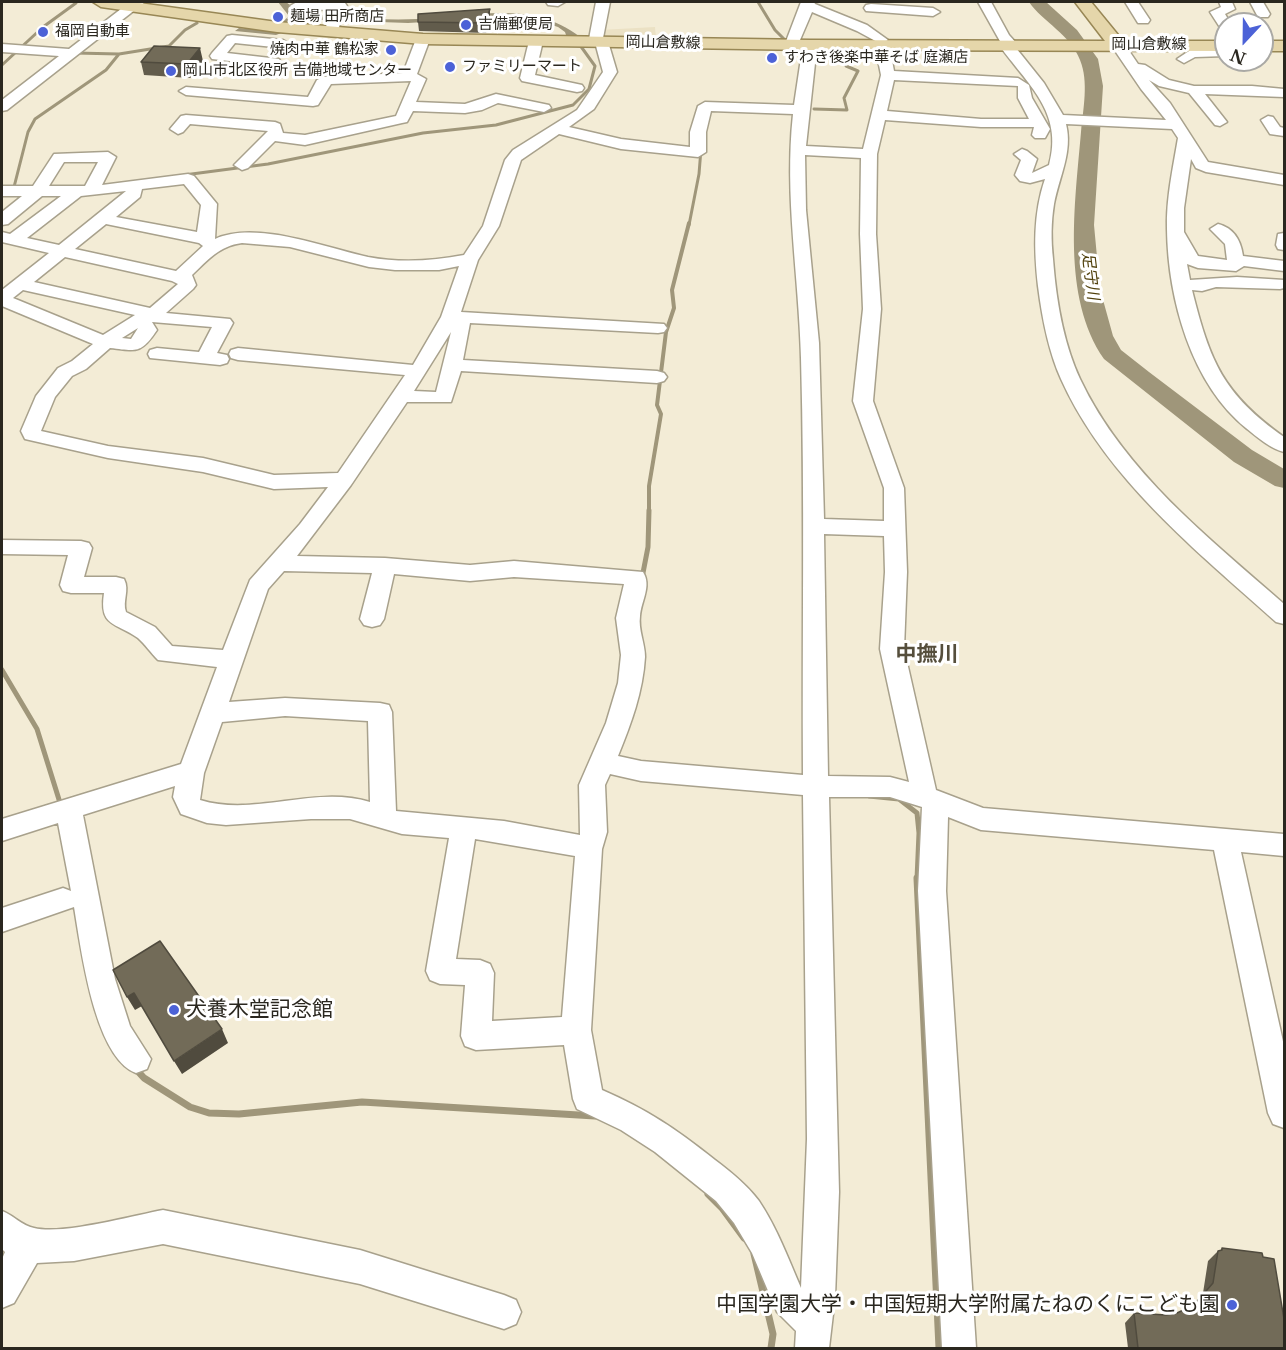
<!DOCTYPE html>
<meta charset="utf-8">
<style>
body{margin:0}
#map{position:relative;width:1286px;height:1350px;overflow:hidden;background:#f3ecd6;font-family:"Libre Baskerville",serif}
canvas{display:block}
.frame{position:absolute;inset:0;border:3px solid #2a271f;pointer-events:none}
.north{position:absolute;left:1214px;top:12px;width:60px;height:60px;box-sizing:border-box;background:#fff;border:2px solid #aaa9a5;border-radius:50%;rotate:202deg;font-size:16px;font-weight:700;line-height:24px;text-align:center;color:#2a271f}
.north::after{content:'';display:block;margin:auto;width:21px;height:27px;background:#4c62d7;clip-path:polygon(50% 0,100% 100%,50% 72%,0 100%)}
</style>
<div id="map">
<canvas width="1286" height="1350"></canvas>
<div class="frame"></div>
<div class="north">N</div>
</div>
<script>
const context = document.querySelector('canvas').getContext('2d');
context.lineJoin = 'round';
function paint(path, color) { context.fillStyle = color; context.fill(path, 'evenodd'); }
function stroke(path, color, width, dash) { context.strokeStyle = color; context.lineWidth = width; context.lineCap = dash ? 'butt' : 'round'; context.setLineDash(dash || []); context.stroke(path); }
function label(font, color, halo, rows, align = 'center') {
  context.font = font + ' "Libre Baskerville","Noto Sans JP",serif'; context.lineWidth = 6; context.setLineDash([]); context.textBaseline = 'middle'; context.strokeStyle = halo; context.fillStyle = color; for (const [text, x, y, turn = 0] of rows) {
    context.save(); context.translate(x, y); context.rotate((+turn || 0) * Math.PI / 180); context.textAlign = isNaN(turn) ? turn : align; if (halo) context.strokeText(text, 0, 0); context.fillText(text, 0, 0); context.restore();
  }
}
const built = new Path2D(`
 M655 27 656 38H599L600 30Z`);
const water = new Path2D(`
 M278 2H286C304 17 313 14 336 16 363 19 392 20 418 19 474 16 533 0 580 37L567 38 565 32 558 27 524 16 408 23 297 19 284 32 276 35 235 31 239 28 273 31 289 16Z`);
const streamFar3 = new Path2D(`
 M758 2 775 30 784 39
 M75 53 119 54
 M2 65 43 27 76 3
 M814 109 847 110 844 98 858 71 846 66 843 54 836 53
 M184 175 268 164 423 133 496 125 573 105 589 89 595 66 577 41
 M14 187 28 132 35 119 106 70 119 54 169 46 185 30 197 23
 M689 225 699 174 701 149`);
const streamFar2 = new Path2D(`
 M649 511V486L661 414 657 405 666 332 674 308 672 290 689 223`);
const streamFar1 = new Path2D(`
 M642 578 648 547 649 510
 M2 670 37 729 61 806
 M869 796 899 799 917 813 919 833 917 879`);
const stream = new Path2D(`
 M917 878 939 1348
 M134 1067 144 1078 190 1107 209 1113 239 1114 362 1102 595 1116
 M708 1194 722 1208 744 1238
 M754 1254 773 1334 771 1348`);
const river = new Path2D(`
 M1029 2H1046L1077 30 1098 59 1103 86 1094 225 1100 289 1113 336 1121 350 1149 372 1252 450 1284 469V488L1275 486 1234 462 1104 359C1061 297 1075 203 1081 132 1083 109 1089 82 1080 60 1071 35 1043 22 1029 2Z`);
const minor = new Path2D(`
 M130 2H145L7 110 2 111V100L59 56 2 52V44L69 49Z
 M297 2 345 3 347 6 336 35 331 36 324 32 332 10 292 9 290 6Z
 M546 2H565L558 6 548 5Z
 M596 2H610L603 38 609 45 617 72 594 109 569 127 621 139 690 147V132L698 106 705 102 794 105 803 45 810 41 817 45 806 146 863 149 881 75 876 50 878 47 883 46 890 50 894 71 1018 78 1029 85 1032 98 1050 129 1045 138H1035L1032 135 1034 127H981L885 120 877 154 876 234 881 309 873 401 904 488 907 572 904 649 936 790 983 808 1284 834V856L1241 852 1284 1046V1128L1273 1124 1268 1113 1214 850 981 830 948 817 946 891 976 1348H942L918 891 922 807 890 797H829L839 1192 835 1297 829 1348H795L796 1331 777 1312 752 1253 734 1223 716 1201 655 1152 621 1130 577 1109 573 1099 564 1045 476 1050 465 1046 461 1036 465 985 440 984 430 980 426 971 449 838 402 834 350 819H311L226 825 207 823 181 814 173 797 175 786 83 815 115 979 130 1026 151 1059 147 1069 136 1073C94 1057 81 948 74 907L2 932V908L63 888 71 891 58 823 2 841V819L181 764 217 667 158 660C151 653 145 644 138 638 115 622 99 627 104 593H71L63 591 60 585 68 555 2 554V540L81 541 89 543 92 548 84 577H116L124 579C130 590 122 601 126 612L155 627 172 646 223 650 250 580 300 524 328 487 274 489 203 472 108 458 25 439 21 431 36 396 58 368 72 361 93 344 2 306V290L49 253 2 242V232L10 234 61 196H42L8 224 2 225V212L22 196H2V186H33L54 154 108 152 116 157 102 185 188 174 194 176 217 204 215 239C256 220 326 248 368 257 400 263 433 261 464 255L483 226 505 160 513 150 577 110 603 72 596 46 589 39ZM894 80 1018 86V98L1029 119H981L887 111ZM711 111 793 114C784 196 799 276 801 358 805 497 802 636 803 775L641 761 618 756C631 724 643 692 645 657 645 643 638 630 640 616 641 601 652 586 643 572L514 561 470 565 385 558 297 556 351 485 407 402H451L461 371 657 383 664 381 667 377 664 373 657 371 463 360 470 323 658 333 664 332 667 328 664 324 461 312 478 260 499 226 521 160 559 134 621 149 698 157 706 152V132ZM805 155 861 158 860 234 863 309 853 401 884 488V521L824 519 819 343 806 210ZM64 162H98L85 186H49ZM184 184 201 205 197 232 116 217 140 197 142 189ZM126 191 59 245 27 238 81 196ZM106 224 199 243 203 246 176 271 75 249ZM242 243 290 247 369 267 395 270H439L459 266 441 317 413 365 238 348 231 350 229 354 231 358 238 360 405 375 338 473 274 475 203 458 108 446 41 431 55 397 72 376 86 369 110 348C137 351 141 354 157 330L152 322 212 327 199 352 157 348 150 350 148 354 150 358 220 365 227 363 229 359 227 355 217 353 233 323 230 319 166 313 193 289 196 285 192 275C208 260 219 246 242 243ZM65 257 172 281 178 284 150 308 34 282ZM23 290 135 315 103 335 13 298ZM138 328 131 339 122 338ZM451 332 436 392 414 391ZM824 534 884 536 885 572 880 649 909 782 890 777 828 776ZM284 571 372 573 360 619 364 625 372 627 380 625 384 619 394 574 470 581 514 577 624 584 616 618 621 655 618 683 606 723 579 785 580 835 504 821 396 811 392 712 389 705 380 703 285 698 229 702 268 589ZM285 716 368 721 370 802C314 785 255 817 200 800L204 773 222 722ZM610 774 641 781 803 795 807 1139 801 1288C788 1258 777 1228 759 1201 747 1185 731 1172 715 1160 676 1129 648 1110 602 1090L591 1030 602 849 607 832 605 785ZM475 839 575 856 562 1017 492 1021 494 973 490 964 480 960 456 959Z
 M801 2H814L815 4 867 25 888 40 881 44 857 31 812 12 797 47H787L785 44Z
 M978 2H991L1009 35 1018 45 1016 48 1044 83 1063 115 1166 120 1141 89 1111 45 1118 41 1123 42 1138 64 1145 65 1169 80 1194 86H1252L1284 89V97L1205 94 1227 122 1220 126 1215 125 1189 93 1159 86 1149 80 1170 103 1208 162 1284 175V185L1206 172 1196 168 1191 159 1184 208V232L1198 256 1227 260 1225 244 1210 229 1218 224C1234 228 1241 241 1243 256L1284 261V271L1244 266 1236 271 1198 268 1187 264 1190 280 1237 277 1284 280V288L1280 289 1216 287 1202 291 1192 290C1210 362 1223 394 1284 437V452C1271 449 1257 437 1246 428 1191 383 1168 299 1167 229 1166 199 1173 168 1178 138L1172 129 1066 124C1073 152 1059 177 1054 204 1051 222 1051 241 1053 259 1056 299 1063 342 1080 379 1124 472 1209 538 1284 604V624L1276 622C1196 550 1106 479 1061 379 1048 350 1042 317 1038 286 1034 250 1033 214 1045 179L1030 183 1020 181 1015 175 1021 160 1014 154 1022 149 1027 151 1037 159 1032 173 1049 165C1064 112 1027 84 999 45L1001 43Z
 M1125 2H1138L1150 20 1148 23H1138Z
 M1219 2H1232L1235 9 1225 14 1231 24H1226V30L1221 29 1210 12 1221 7Z
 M1250 2H1263L1270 14 1268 17H1258Z
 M871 4 933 8 940 12 933 16 866 11 864 8 866 5Z
 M232 35 283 40 290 44 283 48 235 43 227 53 279 59 281 62 279 65 274 66 212 59 210 56 212 53 227 36Z
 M423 35 430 39 417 74 426 79 416 102 465 104 496 94 549 105 551 108 544 112 498 103 482 110 465 113 413 111 407 122 402 123 305 145 275 141 248 168 242 170 234 165 268 131 190 124 183 132 178 134 170 129 181 116 186 115 275 122 280 124 283 133 305 135 396 116 411 81 331 84 318 105 313 106 186 95 179 91 186 87 308 97 317 80 323 77 403 73 416 39Z
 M536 37 543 41 535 75 582 85 584 88 582 91 577 92 522 81 520 78 529 41Z
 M1226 48V56L1195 57 1184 63 1177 59 1192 49Z
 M1268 116 1273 117 1280 127 1284 128V136L1270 134 1261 120Z
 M1284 233V250L1278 249 1276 245 1278 234Z
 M163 1210 360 1250 504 1295 516 1300 521 1312 516 1324 504 1329 360 1284 163 1244 74 1261 37 1263 14 1303 2 1308V1259L5 1252 2 1249V1211C13 1215 22 1226 34 1228 63 1235 131 1216 163 1210Z`);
const major = new Path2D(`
 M93 2H132L277 22 423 34 810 40 1105 41 1075 2H1091L1123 41H1226V51L810 50 423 44 277 32 101 7Z
 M1262 41H1284V51H1262Z`);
const wall = new Path2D(`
 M490 9V19L486 33 419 31 418 22Z
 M203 61 190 78 144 75 141 62Z
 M1222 1248 1284 1348H1128L1125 1323 1134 1313 1166 1315 1177 1313 1192 1306 1203 1293 1208 1261 1218 1251H1220Z`);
const shadedWall = new Path2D(`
 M490 9V19L486 33 485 23Z
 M200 48 203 61 190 78 187 64Z
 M134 993 142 1006 135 1010 127 997Z
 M222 1029 228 1043 182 1074 174 1061Z`);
const building = new Path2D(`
 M490 9 485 23 418 22V14Z
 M154 46 200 48 187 64 141 62Z
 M160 941 222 1029 174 1061 134 993 127 997 113 970Z
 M1222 1248 1262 1253 1263 1257 1274 1259 1284 1319V1348H1138L1134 1313 1166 1315 1177 1313 1194 1305 1213 1283 1218 1251 1222 1250Z`);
const markers = [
 [278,17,6,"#4c62d7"],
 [466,25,6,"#4c62d7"],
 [43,32,6,"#4c62d7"],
 [391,50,6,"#4c62d7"],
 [772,58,6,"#4c62d7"],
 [450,67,6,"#4c62d7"],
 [171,71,6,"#4c62d7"],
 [174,1010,6,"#4c62d7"],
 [1232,1305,6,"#4c62d7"]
];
const farPoinames = [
 ["麺場 田所商店",290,17],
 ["吉備郵便局",478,25],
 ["福岡自動車",55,32],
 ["焼肉中華 鶴松家",379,50,"right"],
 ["すわき後楽中華そば 庭瀬店",784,58],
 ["ファミリーマート",462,67],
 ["岡山市北区役所 吉備地域センター",183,71]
];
const farStreetnames = [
 ["岡山倉敷線",663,43,1],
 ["岡山倉敷線",1149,45]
];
const farWaternames = [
 ["足守川",1090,276,83]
];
const quarterNames = [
 ["中撫川",927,655]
];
const nearPoinames = [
 ["犬養木堂記念館",186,1010],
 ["中国学園大学・中国短期大学附属たねのくにこども園",1220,1305,"right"]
];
paint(built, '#ebe1c4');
paint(water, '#9f967a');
stroke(streamFar3, '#9f967a', 3);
stroke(streamFar2, '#9f967a', 4);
stroke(streamFar1, '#9f967a', 5);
stroke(stream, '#9f967a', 7);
paint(river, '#9f967a');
stroke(minor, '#a8a18c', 3);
stroke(major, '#988755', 3);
paint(minor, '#fff');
paint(major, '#e5d6aa');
paint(wall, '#625c4c');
paint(shadedWall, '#504b3e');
paint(building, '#726b58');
stroke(building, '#504b3e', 1.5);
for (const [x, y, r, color] of markers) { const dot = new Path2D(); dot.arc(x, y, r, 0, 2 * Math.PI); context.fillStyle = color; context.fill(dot); stroke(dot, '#fff', 2); }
label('15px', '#2a271f', '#fff', farPoinames, 'left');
label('15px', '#2a271f', '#fff', farStreetnames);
label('italic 16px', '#51410d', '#fff', farWaternames);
label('bold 21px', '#554e3c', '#fff', quarterNames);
label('21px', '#2a271f', '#fff', nearPoinames, 'left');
</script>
